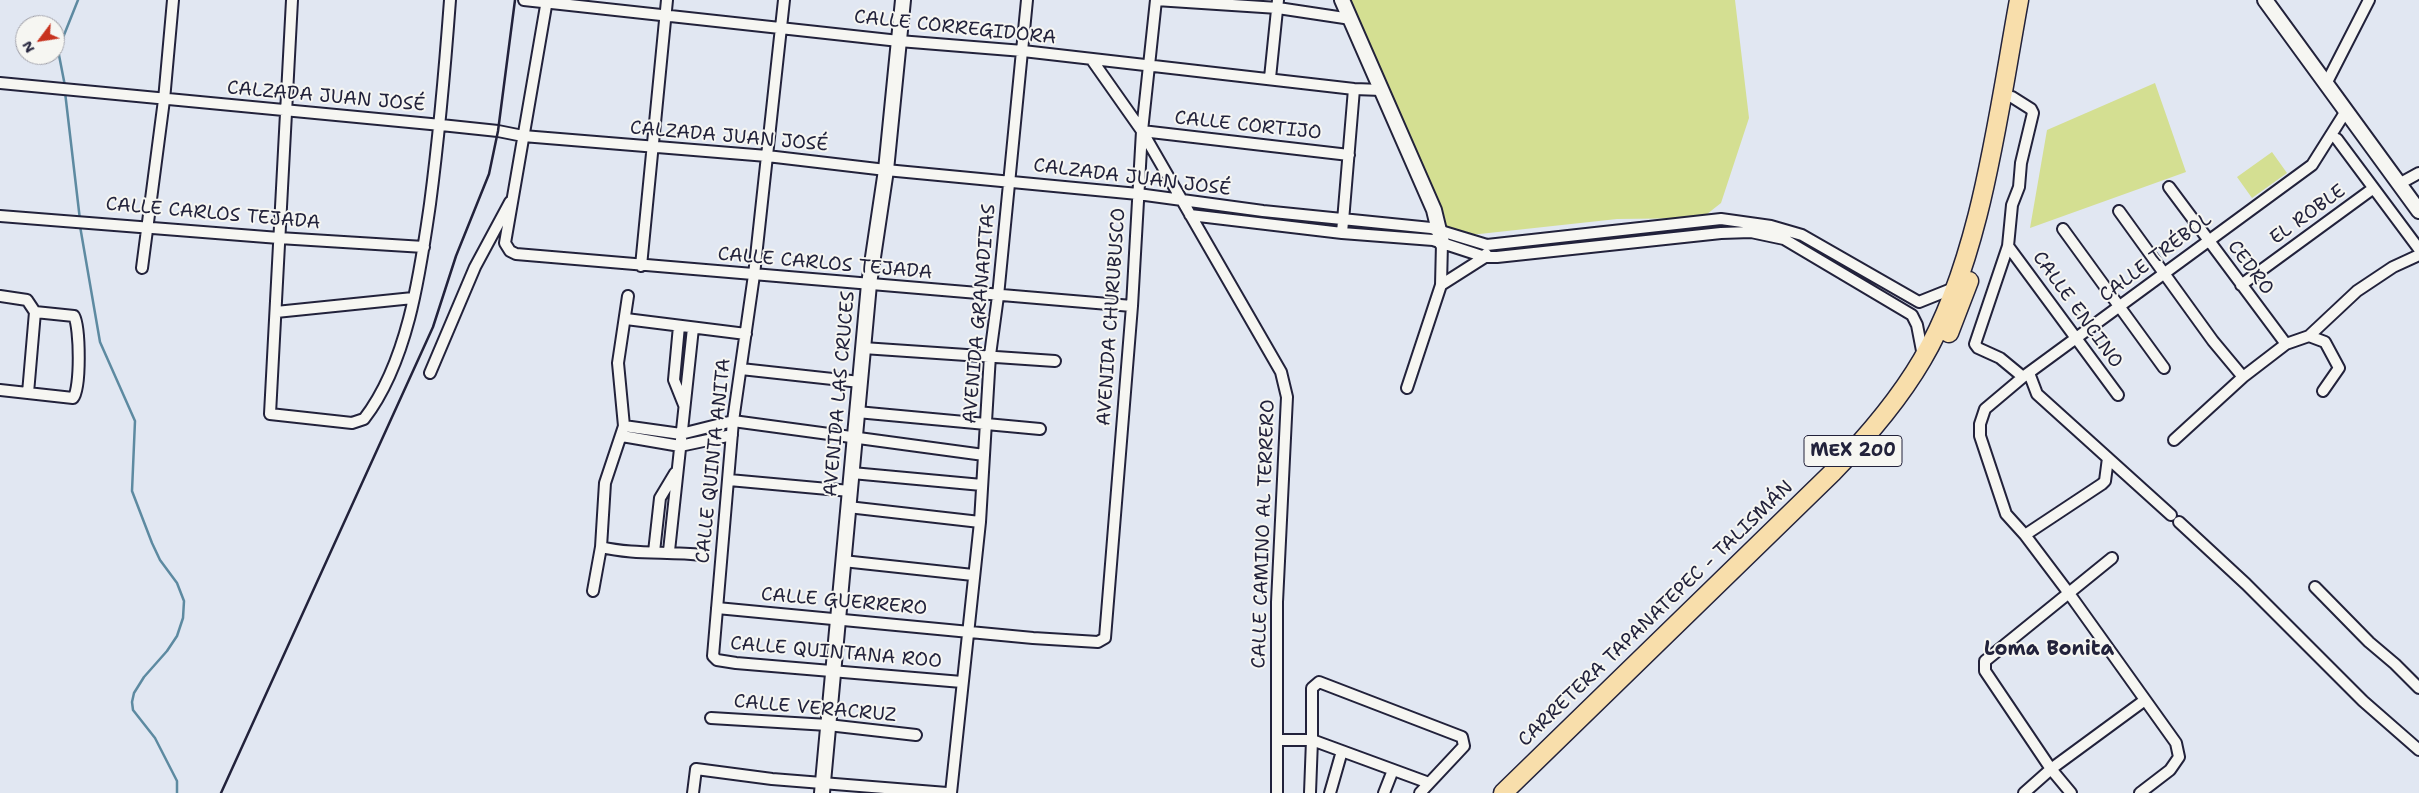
<!DOCTYPE html>
<meta charset="utf-8">
<style>
body{margin:0}
#map{position:relative;width:2419px;height:793px;overflow:hidden;background:#e1e7f2;font-family:"Shantell Sans",sans-serif}
canvas{display:block}
.north{position:absolute;left:15px;top:15px;width:50px;height:50px;box-sizing:border-box;background:#f6f6f2;border:1px solid #a1a1a9;border-radius:50%;rotate:239deg;font-size:14px;font-weight:700;line-height:20px;text-align:center;color:#22223b}
.north::after{content:'';display:block;margin:auto;width:18px;height:22px;background:#c8321e;clip-path:polygon(50% 0,100% 100%,50% 72%,0 100%)}
</style>
<div id="map">
<canvas width="2419" height="793"></canvas>
<div class="north">N</div>
</div>
<script>
const context = document.querySelector('canvas').getContext('2d');
context.lineJoin = 'round';
function paint(path, color) { context.fillStyle = color; context.fill(path, 'evenodd'); }
function stroke(path, color, width, dash) { context.strokeStyle = color; context.lineWidth = width; context.lineCap = dash ? 'butt' : 'round'; context.setLineDash(dash || []); context.stroke(path); }
function label(font, color, halo, rows, align = 'center') {
  context.font = font + ' "Shantell Sans",sans-serif'; context.lineWidth = 4; context.setLineDash([]); context.textBaseline = 'middle'; context.strokeStyle = halo; context.fillStyle = color; for (const [text, x, y, turn = 0] of rows) {
    context.save(); context.translate(x, y); context.rotate((+turn || 0) * Math.PI / 180); context.textAlign = isNaN(turn) ? turn : align; if (halo) context.strokeText(text, 0, 0); context.fillText(text, 0, 0); context.restore();
  }
}
const green = new Path2D(`
 M1341 0H1735L1749 118 1721 203 1702 218 1617 219 1461 236 1432 221Z
 M2155 83 2186 172 2030 228 2047 130Z
 M2272 152 2287 173 2252 198 2237 177Z`);
const stream = new Path2D(`
 M65 86 58 50 78 0
 M65 92 80 220
 M80 226 100 342 135 421 132 491 152 543 160 560 177 583 184 601 183 618 177 636 167 651 144 677 134 693 132 702 133 710 155 738 177 781V793`);
const street = new Path2D(`
 M292 0 270 414 352 423 364 419C408 362 420 273 430 204 439 136 445 68 450 0
 M524 0 899 41 1023 51 1354 89 1382 90
 M547 0 505 243 510 251 516 254 1132 306
 M784 0 754 275 733 421 713 656 717 660 736 663 962 682
 M1156 0 1278 8 1351 19
 M1092 60 1142 131 1281 372 1287 397 1277 602V793
 M1270 78 1278 0
 M2327 82 2369 0
 M0 83 441 125 498 131 523 136 767 156 886 170 1138 194 1263 211 1431 228 1487 245 1721 219 1771 226 1802 235 1919 302 1954 288
 M2012 97 2031 109 2033 113 2021 163 2019 187 2012 205 2008 246 1975 344 1978 348 2000 358 2023 377
 M1142 131 1349 155
 M2337 139 2419 249
 M2399 184 2419 173
 M2169 187 2286 344
 M2119 211 2213 341 2243 377
 M1190 215 1342 233 1433 240 1485 257H1497L1721 233 1751 232 1784 239 1912 315 1917 325 1923 356
 M0 216 279 238 424 247
 M2063 229 2164 368
 M1342 233 1354 89
 M2008 246 2118 395
 M641 266 667 0
 M142 268 164 100 173 0
 M1441 285 1442 243
 M2241 285 2371 190
 M0 296 27 300 35 312 74 316C80 327 81 389 73 398L0 390
 M276 312 413 298
 M626 319 746 334
 M679 326 674 380 684 405
 M2309 336 2325 342 2339 368 2323 391
 M863 348 1055 361
 M741 369 860 382
 M430 373 475 267 510 202
 M2029 373 2037 394 2171 515
 M1407 388 1441 285 1485 257 1486 254
 M28 393 35 312
 M857 412 1040 429
 M624 426 681 434 733 421 984 455
 M622 436 680 446 732 435
 M2174 440 2243 377 2286 344 2309 336 2357 291 2393 267 2419 255
 M852 473 982 485
 M729 480 850 491
 M848 507 980 522
 M2179 522 2246 584 2363 701 2419 750
 M2025 535 2102 484 2105 481 2108 458
 M601 547C634 555 667 551 702 555
 M669 551 693 328
 M654 552 660 498 675 473
 M843 561 973 575
 M2315 587 2369 642 2395 664 2419 688
 M593 591 601 547 605 483 624 426 618 363 628 296
 M717 608 1033 638 1098 642 1105 638 1132 306 1142 131 1156 0
 M711 718 828 725 916 735
 M1277 740H1312L1310 793
 M693 793 696 769 772 779 947 793
 M951 793 980 522 990 355 998 296 1027 0
 M1330 793 1342 751
 M1384 793 1393 770
 M1420 793 1464 746 1462 737 1319 682 1312 688V740L1429 783
 M2024 793 2051 769 2145 700
 M2071 793 2051 769 1985 671V661L2112 558
 M2140 793 2170 770 2179 757 2176 743 2068 592 2025 535 2006 514 1980 436V424L1985 409 2023 377 2312 165 2346 111`);
const secondary = new Path2D(`
 M1342 0 1434 210 1442 243
 M2265 0 2419 211
 M822 793 869 284 886 170 903 0`);
const highway = new Path2D(`
 M1949 333 1969 281
 M1503 793 1833 472C1866 438 1898 401 1922 360 1981 260 1998 114 2019 0`);
const rail = new Path2D(`
 M221 793 433 327 456 256 489 174 498 131 515 0`);
const shields = [
 [1853,451,98]
];
const shieldNames = [
 ["MEX 200",1853,451]
];
const streetNames = [
 ["CALLE CORREGIDORA",955,28,6],
 ["CALZADA JUAN JOSÉ",326,97,5],
 ["CALLE CORTIJO",1248,126,6],
 ["CALZADA JUAN JOSÉ",729,137,5],
 ["CALZADA JUAN JOSÉ",1132,178,7],
 ["CALLE CARLOS TEJADA",213,214,5],
 ["EL ROBLE",2308,215,-36],
 ["CALLE TRÉBOL",2156,258,-37],
 ["CALLE CARLOS TEJADA",825,264,5],
 ["CEDRO",2250,268,53],
 ["CALLE ENCINO",2077,310,54],
 ["AVENIDA GRANADITAS",980,314,-85],
 ["AVENIDA CHURUBUSCO",1112,317,-86],
 ["AVENIDA LAS CRUCES",840,394,-85],
 ["CALLE QUINTA ANITA",714,461,-84],
 ["CALLE CAMINO AL TERRERO",1264,534,-88],
 ["CALLE GUERRERO",844,602,5],
 ["CARRETERA TAPANATEPEC - TALISMÁN",1656,614,-44],
 ["CALLE QUINTANA ROO",836,653,5],
 ["CALLE VERACRUZ",815,709,5]
];
const neighbourhoodNames = [
 ["Loma Bonita",2049,650]
];
paint(green, '#d4df92');
stroke(stream, '#5d8aa1', 2.5);
stroke(street, '#22223b', 14);
stroke(secondary, '#22223b', 18);
stroke(highway, '#22223b', 21);
stroke(street, '#f6f6f2', 10);
stroke(secondary, '#f6f6f2', 14);
stroke(highway, '#f8deab', 18);
stroke(rail, '#22223b', 2.5);
for (const [x, y, w] of shields) { const box = new Path2D(); box.roundRect(x - w / 2, y - 15.5, w, 31, 4); context.fillStyle = '#f6f6f2'; context.fill(box); stroke(box, '#22223b', 1); }
label('bold 18px', '#22223b', null, shieldNames);
label('19px', '#22223b', '#f6f6f2', streetNames);
label('bold 20px', '#22223b', '#f6f6f2', neighbourhoodNames);
</script>
